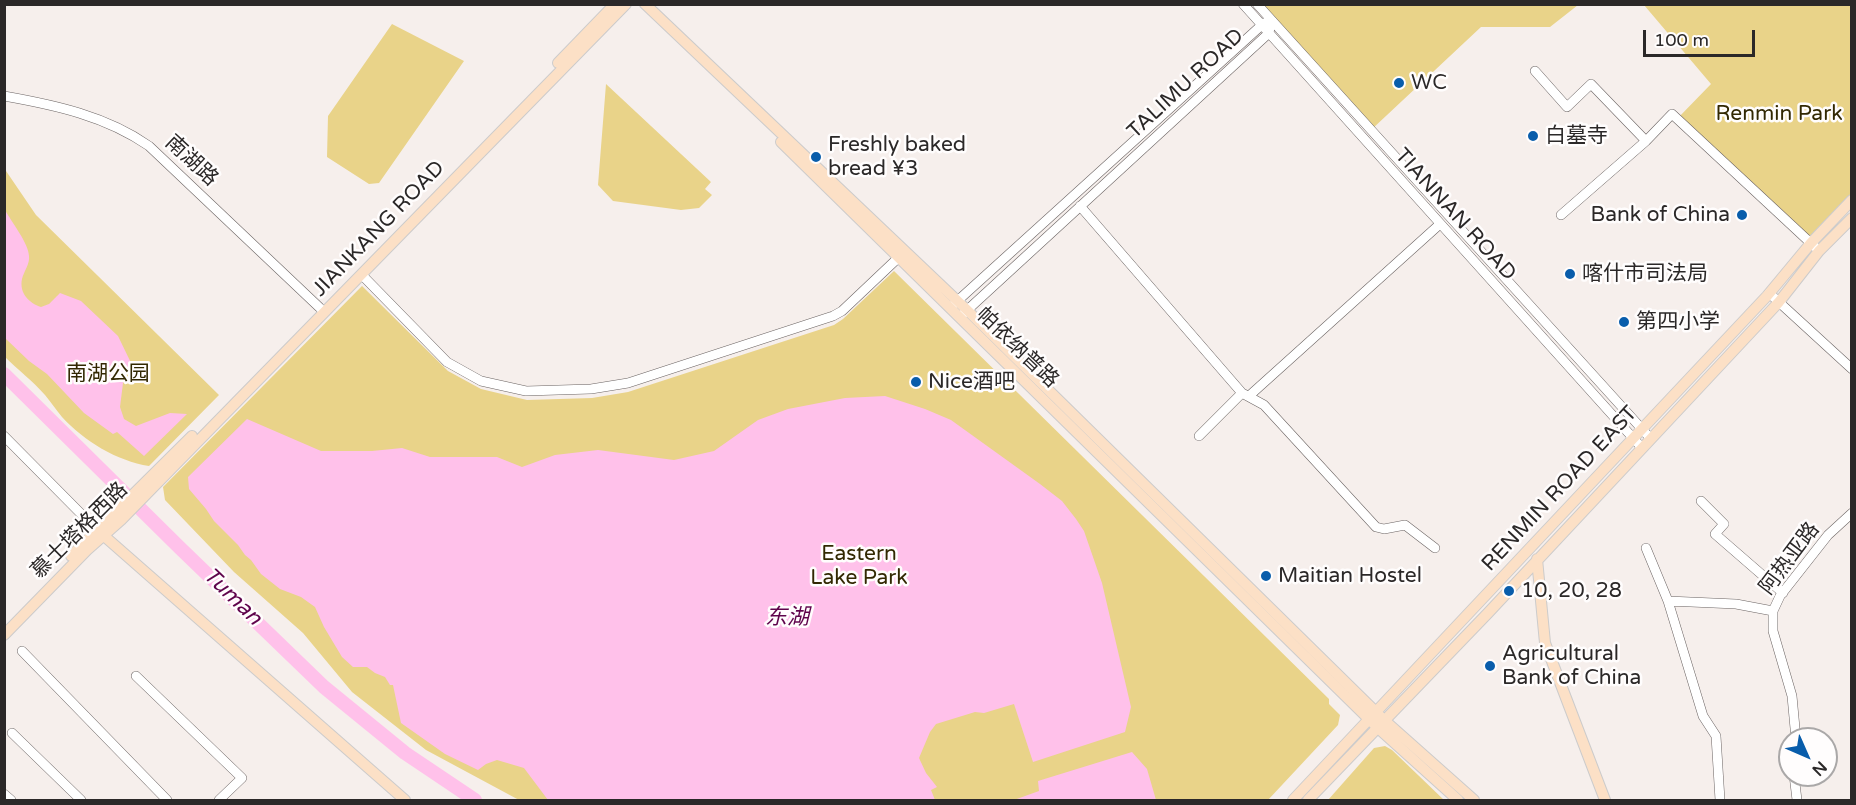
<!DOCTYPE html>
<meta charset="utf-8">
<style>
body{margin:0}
#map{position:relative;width:1856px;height:805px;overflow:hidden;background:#f6efec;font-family:"Varela Round",sans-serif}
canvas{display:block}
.frame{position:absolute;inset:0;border:6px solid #2b2828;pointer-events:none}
.north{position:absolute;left:1778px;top:727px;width:60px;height:60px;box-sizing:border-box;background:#fffdfd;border:2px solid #aaa8a8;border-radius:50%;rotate:135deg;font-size:16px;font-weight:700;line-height:24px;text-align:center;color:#2b2828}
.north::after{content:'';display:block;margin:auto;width:21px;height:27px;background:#095dab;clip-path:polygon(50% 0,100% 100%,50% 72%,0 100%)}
.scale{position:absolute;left:1643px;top:30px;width:112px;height:27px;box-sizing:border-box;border:3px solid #2b2828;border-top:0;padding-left:8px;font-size:18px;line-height:21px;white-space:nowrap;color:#2b2828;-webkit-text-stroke:4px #fffdfd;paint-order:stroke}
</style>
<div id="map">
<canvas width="1856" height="805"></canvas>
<div class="frame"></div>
<div class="north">N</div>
<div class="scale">100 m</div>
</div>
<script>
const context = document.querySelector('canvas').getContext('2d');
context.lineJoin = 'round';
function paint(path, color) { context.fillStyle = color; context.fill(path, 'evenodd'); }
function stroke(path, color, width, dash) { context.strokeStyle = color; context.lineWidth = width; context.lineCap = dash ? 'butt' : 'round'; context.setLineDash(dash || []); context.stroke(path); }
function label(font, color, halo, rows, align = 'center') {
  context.font = font + ' "Varela Round","Noto Sans SC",sans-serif'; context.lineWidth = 5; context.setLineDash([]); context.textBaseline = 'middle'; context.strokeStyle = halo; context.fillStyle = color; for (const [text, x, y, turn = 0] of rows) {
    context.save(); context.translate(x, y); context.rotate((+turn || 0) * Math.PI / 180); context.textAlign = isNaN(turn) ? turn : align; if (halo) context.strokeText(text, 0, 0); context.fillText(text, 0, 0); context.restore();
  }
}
const green = new Path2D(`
 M1257 5H1578L1550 27H1481L1371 130Z
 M1644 5H1851V200L1811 243 1677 119 1711 84Z
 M392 24 464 61 379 183 369 184 327 157 328 116Z
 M606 84 711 182 705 189 712 195 699 208 681 210 613 201 598 185Z
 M4 168 36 215 219 395 149 466C117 461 84 441 62 417 56 410 51 402 45 395 33 381 18 370 5 357Z
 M894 271 1329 699V704L1340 715 1338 725 1268 800H519L426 750 352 692 303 633 234 572 165 500 163 487 362 286 448 371 481 389 527 400 592 398 628 392 834 325 843 319Z
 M1385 746 1392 750 1444 800H1328L1374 748Z`);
const water = new Path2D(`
 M5 210C11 221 29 244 29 256 30 264 24 271 22 279 19 293 29 303 41 307L49 304 60 293 81 301 118 336 133 367 124 375 120 407 124 419 136 426 170 413 187 414 144 456 117 432 113 434 84 413 47 374 29 361 5 338Z
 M885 396 925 409 951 420 1040 484 1062 501 1076 519 1084 531 1102 583 1131 707 1125 732 1033 762 1014 704 984 713 975 712 936 724 930 732 919 758 926 773 937 787 931 790 935 800H548L524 768 497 760 486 764 478 770 445 754 401 723 393 685H390L385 677 375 673 367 667H353L342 657 324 627 315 607 301 597 280 589 261 574 251 560 245 555 238 545 214 521 206 509 189 489 188 477 247 419 321 451H372L402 448 430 457H497L522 467 555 455 598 450 674 460 714 451 758 420 788 409 845 398Z
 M1132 752 1147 769 1156 800H1014L1039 791 1038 781Z`);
const river = new Path2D(`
 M4 374 180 548 324 687 405 753 475 800`);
const minor = new Path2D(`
 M1243 4 1642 448
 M1257 4 1651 439
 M1535 71 1567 107 1591 84 1646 141
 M4 96C55 105 106 116 149 146L320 308
 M1080 206 1242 393 1264 405 1376 527 1384 529 1405 525 1435 548
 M1561 215 1646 141 1672 114 1815 247
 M362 275 447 362 481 381 526 391 591 389 628 383 833 316 842 311 898 258
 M1769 293 1852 369
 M954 304 1264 23
 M963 314 1269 33 1270 27
 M1249 396 1440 224
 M4 436 102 535
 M1199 436 1242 393
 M1701 501 1724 524 1715 534 1783 593
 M1646 548 1668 601 1703 716 1716 736 1720 800
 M1668 601 1736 604 1773 611
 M22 651 167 800
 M136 676 242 778 219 800
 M12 733 81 800
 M1796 739 1792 696 1773 631V611L1780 596 1828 535 1852 513
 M1794 775 1797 800
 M4 794 11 800`);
const major = new Path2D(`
 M645 4 967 310 1384 720 1474 800
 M558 63 615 4
 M781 142 1377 727 1458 800
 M103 535 405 800
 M71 556 192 436
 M1537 559 1545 643 1605 800
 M4 635 87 550 121 520 626 4
 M1293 800 1767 296 1811 243 1852 200
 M1308 800 1488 613 1779 302 1819 251 1852 218`);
const markers = [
 [1399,83,6,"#095dab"],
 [1533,136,6,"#095dab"],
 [816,157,6,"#095dab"],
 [1742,215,6,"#095dab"],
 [1570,274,6,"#095dab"],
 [1624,322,6,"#095dab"],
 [916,382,6,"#095dab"],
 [1266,576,6,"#095dab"],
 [1509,591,6,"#095dab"],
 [1490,666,6,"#095dab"]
];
const poiNames = [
 ["WC",1411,83],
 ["白墓寺",1545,136],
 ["Freshly baked",828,145],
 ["bread ¥3",828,169],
 ["Bank of China",1730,215,"right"],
 ["喀什市司法局",1582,274],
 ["第四小学",1636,322],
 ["Nice酒吧",928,382],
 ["Maitian Hostel",1278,576],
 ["10, 20, 28",1521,591],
 ["Agricultural",1502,654],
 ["Bank of China",1502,678]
];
const streetNames = [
 ["TALIMU ROAD",1186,84,-43],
 ["南湖路",191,161,43],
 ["TIANNAN ROAD",1455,215,48],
 ["JIANKANG ROAD",379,229,-46],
 ["帕依纳普路",1017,348,44],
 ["RENMIN ROAD EAST",1560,489,-47],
 ["慕士塔格西路",80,531,-45],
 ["阿热亚路",1790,559,-53]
];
const parkNames = [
 ["Renmin Park",1779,114],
 ["南湖公园",108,374],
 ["Eastern",859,554],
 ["Lake Park",859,578]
];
const waterNames = [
 ["Tuman",232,597,44],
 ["东湖",787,618]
];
paint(green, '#e9d389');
paint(water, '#ffc1ea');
stroke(river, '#ffc1ea', 14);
stroke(minor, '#6b6463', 10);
stroke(major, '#cccbcb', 12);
stroke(minor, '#fff', 9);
stroke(major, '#fce0c6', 10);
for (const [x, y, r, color] of markers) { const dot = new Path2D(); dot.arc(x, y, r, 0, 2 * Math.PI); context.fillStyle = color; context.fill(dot); stroke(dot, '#fffdfd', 2); }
label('21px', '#2b2828', '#fffdfd', poiNames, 'left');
label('21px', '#2b2828', '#fffdfd', streetNames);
label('21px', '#322802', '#fffdfd', parkNames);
label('italic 22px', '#5f044c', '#fffdfd', waterNames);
</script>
